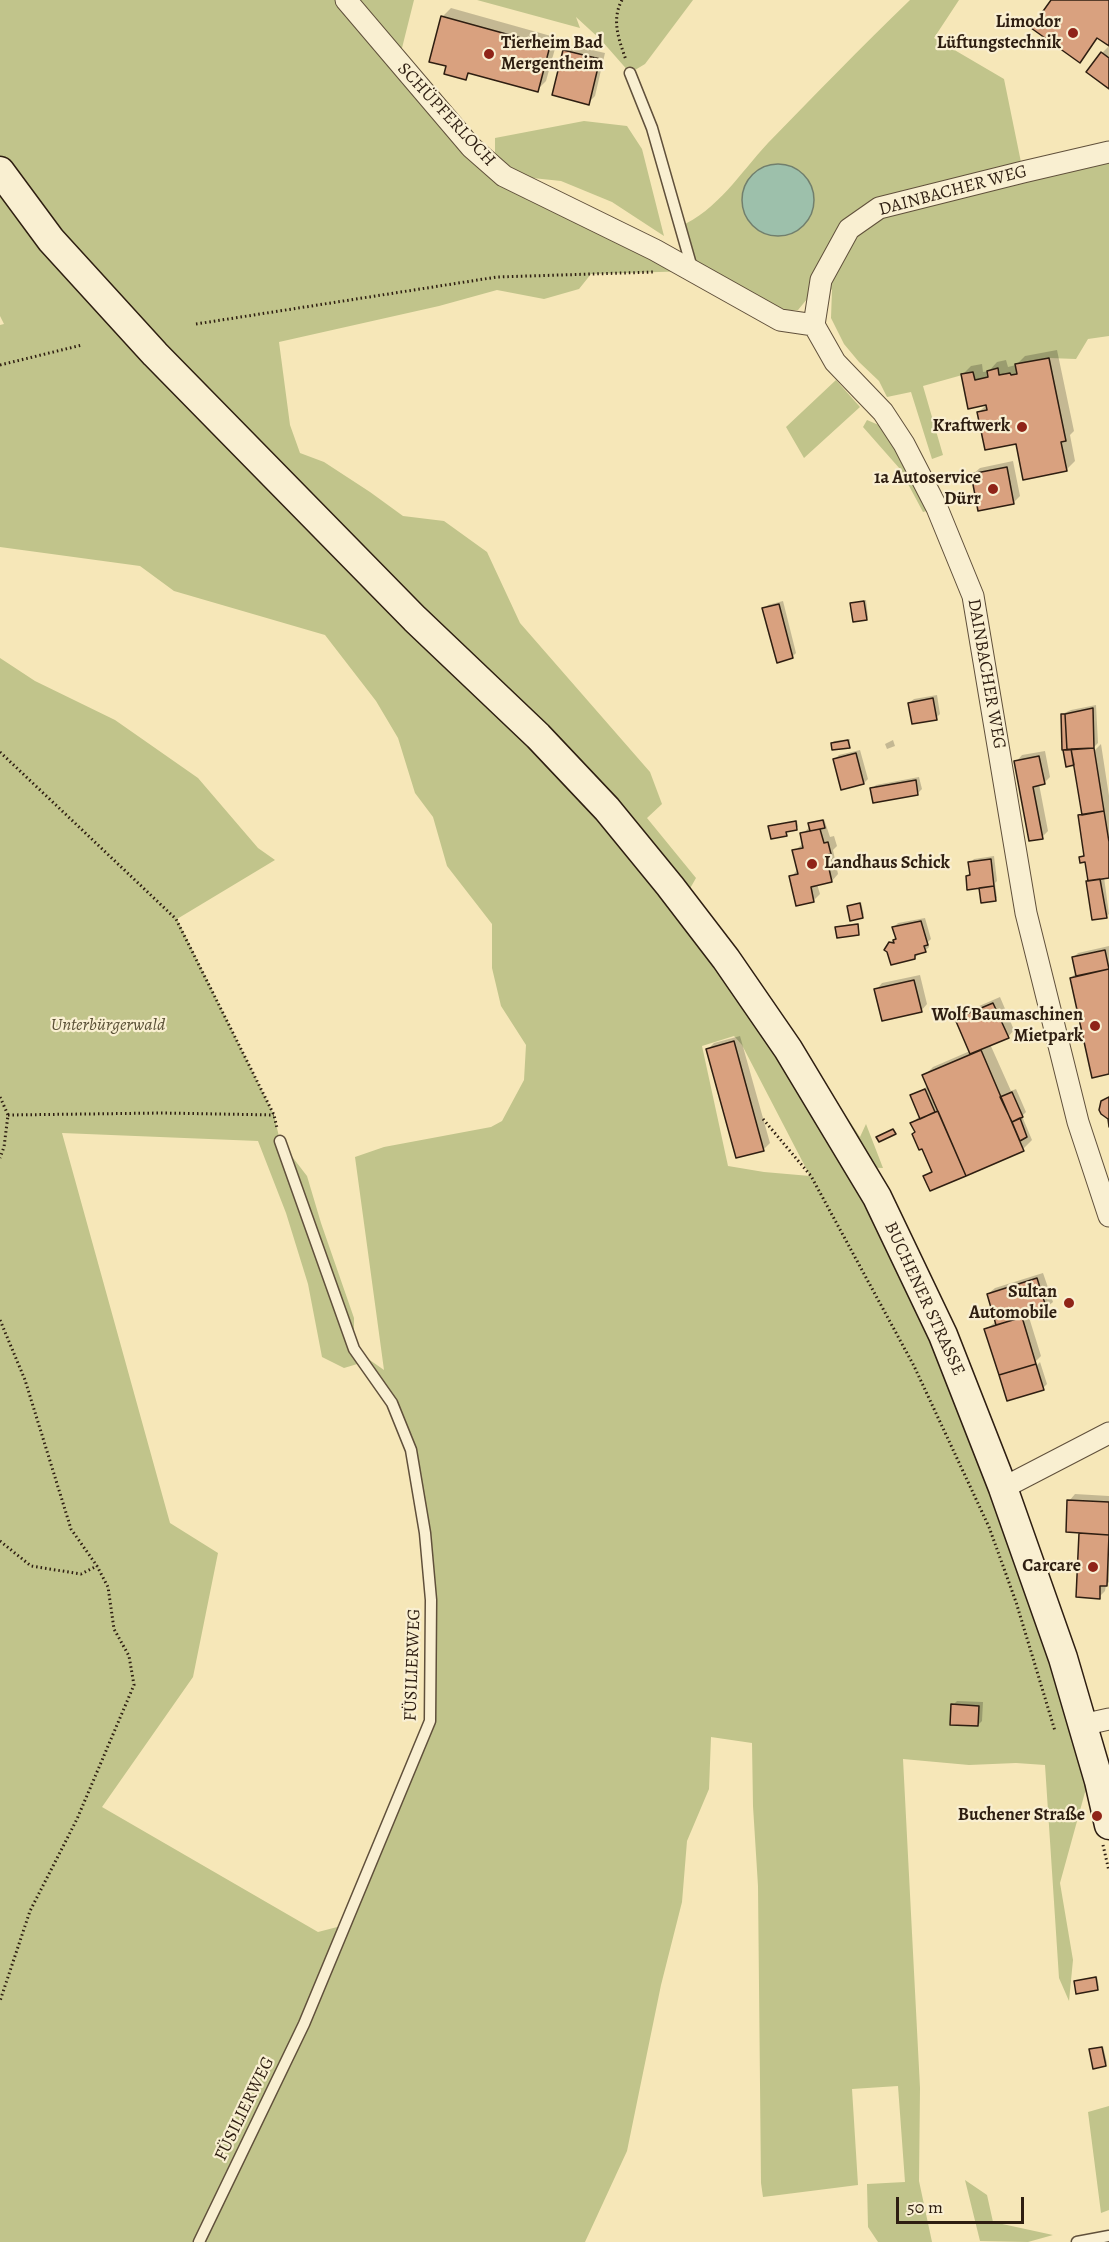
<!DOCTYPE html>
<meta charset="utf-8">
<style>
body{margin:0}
#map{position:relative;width:1109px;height:2242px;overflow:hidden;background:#f6e7b8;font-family:Alegreya,serif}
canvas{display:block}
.scale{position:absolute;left:896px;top:2197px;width:128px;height:27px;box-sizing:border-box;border:3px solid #2e1e11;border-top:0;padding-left:8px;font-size:18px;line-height:21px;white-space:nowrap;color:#2e1e11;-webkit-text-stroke:4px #f9efd1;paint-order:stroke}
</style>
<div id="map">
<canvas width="1109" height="2242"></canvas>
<div class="scale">50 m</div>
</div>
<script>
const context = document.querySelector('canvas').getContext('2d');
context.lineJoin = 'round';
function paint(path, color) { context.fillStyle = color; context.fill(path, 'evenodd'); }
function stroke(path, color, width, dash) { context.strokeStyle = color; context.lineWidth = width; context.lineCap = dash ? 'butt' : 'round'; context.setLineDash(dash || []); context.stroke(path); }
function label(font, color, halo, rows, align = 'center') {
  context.font = font + ' Alegreya,serif'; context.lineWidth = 4.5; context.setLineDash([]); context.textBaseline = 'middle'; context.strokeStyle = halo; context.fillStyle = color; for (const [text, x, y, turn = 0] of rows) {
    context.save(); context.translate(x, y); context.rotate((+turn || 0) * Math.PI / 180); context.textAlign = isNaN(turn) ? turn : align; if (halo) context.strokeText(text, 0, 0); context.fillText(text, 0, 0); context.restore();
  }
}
const green = new Path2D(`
 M0 0H343L471 147 692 271 679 227C718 210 740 173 768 143 815 95 861 47 910 0H959L934 38 1004 79 1023 172 1109 152V336L1088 339 1076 359 1049 358 1015 364 1017 374 999 375 997 368 987 371 988 377 975 380 973 372 923 386 943 455 932 459 911 392 887 397 879 381 859 362 844 344 831 318 832 290 822 281 798 310 780 311 693 271 591 274 579 289 544 299 497 290 439 306 279 342 290 425 300 453 324 462 370 492 403 516 444 521 487 552 520 623 650 772 662 804 647 818 696 878 688 892 816 1070 860 1137 866 1124 883 1168 860 1167 1003 1488 1087 1785 1060 1883 1073 1960 1069 2001 1059 1978 1045 1765 1016 1763 969 1765 903 1759 920 2088 919 2181 932 2242H878L868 2227 867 2184 905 2182 898 2086 852 2089 858 2185 763 2197 761 2183 758 1886 753 1806 752 1743 711 1737 709 1789 687 1841 682 1902 661 1985 627 2151 585 2242H0V658L35 681 115 720 198 778 258 848 275 860 177 919 274 1115 280 1141 307 1176 321 1223 354 1318V1349L384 1370 355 1157 384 1147 491 1127 502 1121 524 1080 526 1045 501 1006 492 968V924L447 866 433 817 415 793 398 738 376 701 325 635 174 591 140 566 0 547V325L4 324 0 316ZM734 1036 742 1045 810 1176 764 1172 728 1166 702 1046ZM62 1133 258 1141 286 1213 308 1284 322 1357 344 1368 364 1362 392 1403 410 1450 431 1600 430 1721 345 1925 318 1932 102 1807 193 1677 218 1553 170 1523Z
 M351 0H414L400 56Z
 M477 0H693L645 64 630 73 601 40 576 17 580 28Z
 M584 121 627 126 642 149 664 236 612 202 561 181 523 177 495 154V138Z
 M836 380 860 407 804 458 786 427Z
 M867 420 881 426 937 508 923 512 900 469 863 427Z
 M1109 2106V2210L1101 2213 1088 2112Z
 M965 2180 987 2195 993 2222 1053 2235 1028 2242 980 2241Z`);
const water = new Path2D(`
 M742 200a36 36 0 1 1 72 0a36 36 0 1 1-72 0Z`);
const shadow = new Path2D(`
 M451 8 558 38 546 81 537 90 471 72 465 78 448 65 442 17Z
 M570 45 605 53 595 96 588 103 564 51Z
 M1109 46V87L1102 53Z
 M1057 350 1074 431 1070 435 1075 461 1066 470 1017 442 979 412 988 403 962 375 971 366 982 364 983 372 989 371 997 362 1006 360 1008 367 1016 365 1025 356Z
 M1013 461 1020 496 1013 503 973 474 980 468Z
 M866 600 868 617 867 619 851 604Z
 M783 601 796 653 792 657 764 609 768 605Z
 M937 695 940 714 936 718 909 703 914 699Z
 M1096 705 1098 743 1088 753 1090 755 1101 744 1109 796V876L1104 877 1109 914 1106 916 1090 880 1086 861 1081 857 1085 853 1080 816 1083 813 1075 764 1062 714 1071 710Z
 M850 739 849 746 832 743 834 741Z
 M893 740 895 746 887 749 885 744Z
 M860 750 868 779 864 783 835 759 839 755Z
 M1045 751 1050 777 1044 783 1039 784 1048 831 1042 837 1016 762 1022 755Z
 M919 777 922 789 918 793 872 789 876 785Z
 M824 819 830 837 834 836 837 846 833 850 838 874 832 881 817 884 820 894 813 901 791 877 797 870 794 851 804 843 802 834 810 827V824Z
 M797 820 798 827 787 831 786 835 770 827Z
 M994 856 997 881 995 883 997 898 995 899 984 886 967 876 971 873 970 863 974 859Z
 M861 902 864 915 862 916 849 906Z
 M925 918 931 939 928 942 929 947 925 951 915 957 890 943 894 939 898 940 894 927 898 923Z
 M859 923 858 934 837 928 838 926Z
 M1109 946V1072L1071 978 1077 972 1074 957 1078 953Z
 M920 975 927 1004 921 1011 876 990 882 983Z
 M1000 997 1014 1030 1008 1037 990 1044 1011 1091 1016 1089 1026 1112 1022 1116 1032 1140 1023 1149 925 1177 933 1169 912 1123 920 1116 912 1096 928 1086 924 1076 933 1067 970 1051 957 1019 963 1013Z
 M740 1036 770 1143 763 1150 708 1049 714 1043Z
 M1043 1273 1053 1302 1046 1308 1028 1314 1041 1356 1029 1368 1032 1370 1040 1362 1047 1384 1043 1388 986 1329 997 1321 988 1294 995 1288Z
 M1075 1494 1109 1496V1582L1106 1585 1105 1591 1099 1597 1077 1596 1081 1532 1069 1501Z
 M957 1701 983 1702 982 1721 978 1725 953 1705Z
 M1097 1976 1099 1987 1098 1988 1075 1981Z
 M1103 2046 1107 2063 1105 2065 1091 2050Z`);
const building = new Path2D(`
 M1051 0H1109V46L1097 38 1080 63 1031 28Z
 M441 16 550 46 538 92 468 73 466 80 444 74 446 66 429 62Z
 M563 50 600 59 589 105 552 95Z
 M1101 52 1109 58V89L1086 72Z
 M1049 358 1066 441 1061 442 1067 471 1023 480 1016 444 985 450 977 412 987 410 986 405 968 409 961 374 973 372 975 380 988 377 987 371 998 368 999 375 1010 373 1011 375 1017 374 1015 364Z
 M1007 467 1014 504 978 511 971 474Z
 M864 601 867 620 853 622 850 603Z
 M779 604 793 658 777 663 762 608Z
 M933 698 937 720 912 724 908 703Z
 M1093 708 1094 748 1067 750 1065 714Z
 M1061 714H1065L1067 750H1062Z
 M848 740 850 748 832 750 831 743Z
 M1094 748 1104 811 1082 815 1071 749Z
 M1071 749 1074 765 1066 767 1063 750Z
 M856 753 864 784 841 790 833 759Z
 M1039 756 1045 784 1033 787 1043 839 1029 841 1014 761Z
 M916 780 918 795 873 803 870 788Z
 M1104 811 1109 842V878L1088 881 1085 862 1080 863 1079 857 1084 856 1078 815Z
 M823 820 825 828 810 831 808 823Z
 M796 821 797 830 786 832 787 836 771 839 768 826Z
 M820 829 824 843 828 842 831 854 826 855 832 882 811 887 814 902 796 906 789 876 798 874 792 850 803 848 800 833Z
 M991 859 994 886 967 890 966 876 970 875 968 862Z
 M1100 879 1107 918 1092 920 1086 881Z
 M994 886 996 901 981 903 979 888Z
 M860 903 863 918 850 921 847 906Z
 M921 921 928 945 924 946 926 952 915 955V959L891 965 887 952 884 950 889 942 894 943 893 940 896 939 892 927Z
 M858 924 859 935 837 938 835 927Z
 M1105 950 1109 969 1076 976 1072 957Z
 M1109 969V1074L1092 1078 1070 978Z
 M914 980 922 1012 882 1021 874 989Z
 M993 1003 1009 1038 970 1054 955 1019Z
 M734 1041 764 1151 736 1158 706 1049Z
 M981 1050 1024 1151 966 1176 922 1075Z
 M925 1089 935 1112 920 1119 910 1095Z
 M1012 1092 1023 1117 1012 1122 1000 1097Z
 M1109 1097V1127L1108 1119 1101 1114 1099 1110 1101 1101Z
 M938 1111 966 1176 930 1191 923 1176 932 1172 922 1149 919 1150 912 1134 915 1132 910 1123Z
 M1020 1118 1027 1137 1020 1141 1012 1122Z
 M893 1129 896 1134 879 1142 876 1137Z
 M1037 1278 1047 1310 996 1325 987 1294Z
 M1022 1317 1036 1364 999 1375 984 1329Z
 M1036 1364 1044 1390 1007 1401 999 1375Z
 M1067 1500 1109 1502V1535L1066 1532Z
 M1079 1533 1109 1535 1107 1586H1100V1599L1076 1597Z
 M951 1704 979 1706 978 1726 950 1725Z
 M1096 1977 1098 1990 1076 1994 1074 1981Z
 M1102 2047 1106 2066 1093 2069 1089 2049Z`);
const path = new Path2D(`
 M622 0C611 20 619 40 626 60
 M196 324 497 277 655 272
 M0 365 82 345
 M0 752 176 919 274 1115 277 1128
 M0 1097 8 1115 4 1147 0 1158
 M8 1115 163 1113 274 1115
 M763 1119 811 1176 914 1366 989 1527 1016 1602 1055 1731
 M0 1320 25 1380 71 1529 97 1566 108 1587 114 1629 129 1656 134 1685 77 1819 30 1911 0 2001
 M0 1541 31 1566 81 1574 97 1566
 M1103 1845 1109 1871`);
const service = new Path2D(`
 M630 73 652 128 692 268
 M199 2242 304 2024 430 1721 431 1600 425 1533 411 1450 392 1403 354 1349 280 1141
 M1077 2242 1109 2236`);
const minor = new Path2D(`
 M346 0 471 147 504 176 655 250 780 320 814 325
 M1109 152 1023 172 879 208 849 229 821 280 814 325 835 362 883 412 904 444 937 508 973 596 1026 913 1078 1122 1109 1216
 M1003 1488 1109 1433
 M1082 1725 1109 1719`);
const secondary = new Path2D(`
 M0 171 51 240 155 354 415 619 538 736 607 809 670 886 726 959 788 1049 877 1197 943 1335 1003 1488 1063 1658 1099 1781 1109 1825`);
const markers = [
 [1073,33,6,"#8f2418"],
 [489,54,6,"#8f2418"],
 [1022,427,6,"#8f2418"],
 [993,489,6,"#8f2418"],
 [812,864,6,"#8f2418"],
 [1095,1026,6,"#8f2418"],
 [1069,1303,6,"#8f2418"],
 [1093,1567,6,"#8f2418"],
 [1097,1816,6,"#8f2418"]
];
const poiNames = [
 ["Limodor",1061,23],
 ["Lüftungstechnik",1061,44],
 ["Tierheim Bad",501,44,"left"],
 ["Mergentheim",501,65,"left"],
 ["Kraftwerk",1010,427],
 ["1a Autoservice",981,479],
 ["Dürr",981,500],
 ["Landhaus Schick",824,864,"left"],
 ["Wolf Baumaschinen",1083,1016],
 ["Mietpark",1083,1037],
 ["Sultan",1057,1293],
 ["Automobile",1057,1314],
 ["Carcare",1081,1567],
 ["Buchener Straße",1085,1816]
];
const streetNames = [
 ["SCHÜPFERLOCH",446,115,47],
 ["DAINBACHER WEG",953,191,-15],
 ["DAINBACHER WEG",986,674,80],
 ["BUCHENER STRASSE",924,1299,65],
 ["FÜSILIERWEG",413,1665,-88],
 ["FÜSILIERWEG",245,2109,-64]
];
const parkNames = [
 ["Unterbürgerwald",108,1026]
];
paint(green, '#c1c48b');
paint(water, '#9dc0ab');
stroke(water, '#717f6d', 1.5);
paint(shadow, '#0003');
paint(building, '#d9a17f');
stroke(building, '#2e1e11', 1.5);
stroke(service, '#60503b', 13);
stroke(minor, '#60503b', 23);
stroke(secondary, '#2e1e11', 31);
stroke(path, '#2e1e11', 3, [1.5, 3]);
stroke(service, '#f9efd1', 10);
stroke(minor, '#f9efd1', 21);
stroke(secondary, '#f9efd1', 28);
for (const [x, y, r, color] of markers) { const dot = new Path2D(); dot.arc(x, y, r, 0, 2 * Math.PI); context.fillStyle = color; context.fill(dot); stroke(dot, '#f9efd1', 2); }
label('bold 18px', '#2e1e11', '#f9efd1', poiNames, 'right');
label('18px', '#2e1e11', '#f9efd1', streetNames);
label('italic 18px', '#5a5036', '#f9efd1', parkNames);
</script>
